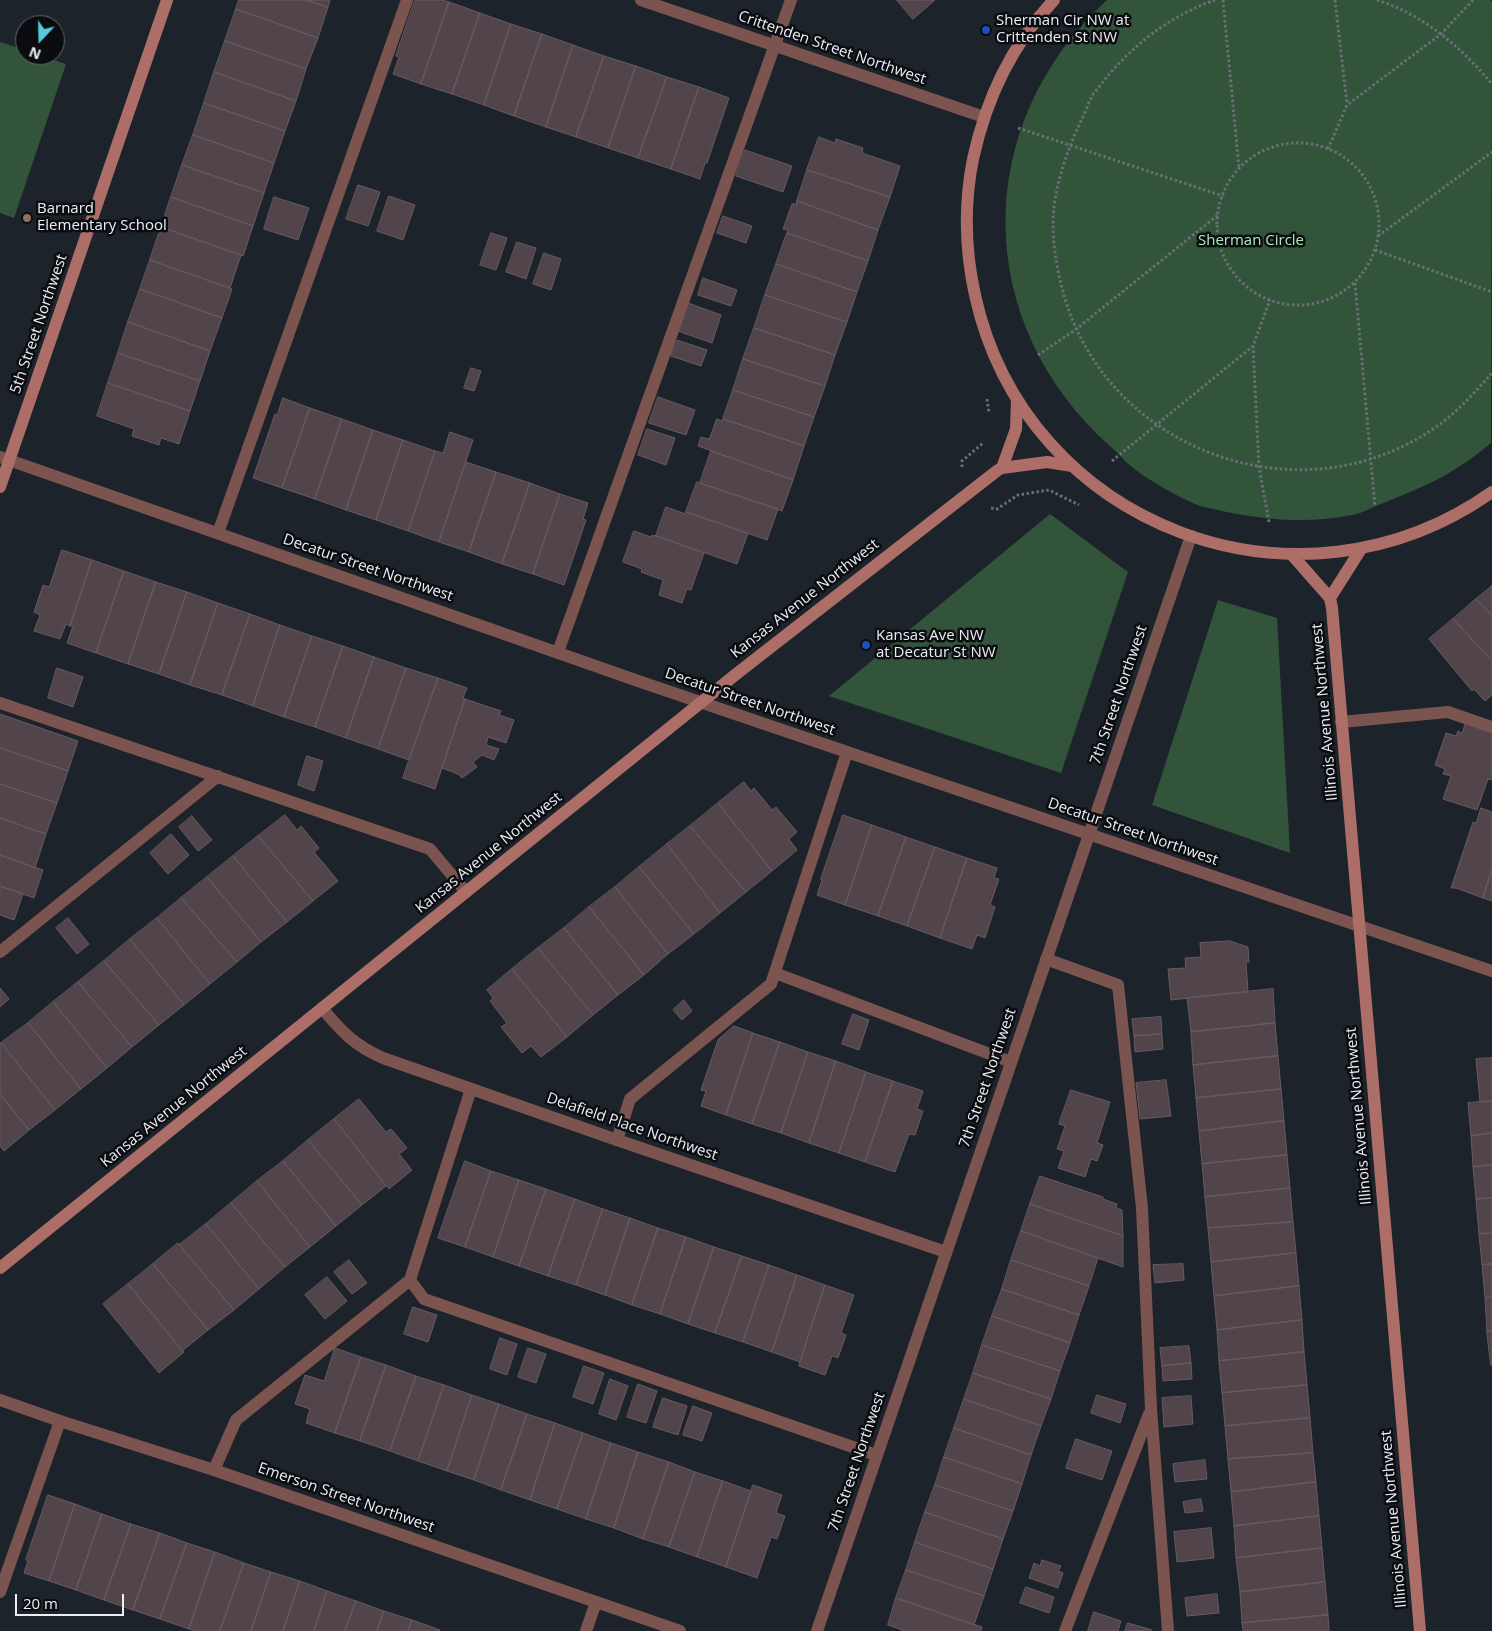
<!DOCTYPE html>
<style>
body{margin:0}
#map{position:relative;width:1492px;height:1631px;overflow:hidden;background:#1d232b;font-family:"Open Sans",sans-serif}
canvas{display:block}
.north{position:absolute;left:15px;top:15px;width:50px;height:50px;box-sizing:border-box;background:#0a0c10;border:1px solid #64676b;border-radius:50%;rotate:201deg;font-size:14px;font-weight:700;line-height:20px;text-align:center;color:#ebeff4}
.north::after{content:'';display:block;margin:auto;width:18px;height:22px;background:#54cadd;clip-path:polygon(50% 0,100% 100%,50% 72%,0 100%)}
.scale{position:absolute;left:15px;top:1594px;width:109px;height:22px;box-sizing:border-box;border:2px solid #ebeff4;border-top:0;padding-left:6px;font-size:15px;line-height:18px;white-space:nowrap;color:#ebeff4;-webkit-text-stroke:4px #0a0c10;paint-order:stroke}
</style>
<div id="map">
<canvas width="1492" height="1631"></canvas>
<div class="north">N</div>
<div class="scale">20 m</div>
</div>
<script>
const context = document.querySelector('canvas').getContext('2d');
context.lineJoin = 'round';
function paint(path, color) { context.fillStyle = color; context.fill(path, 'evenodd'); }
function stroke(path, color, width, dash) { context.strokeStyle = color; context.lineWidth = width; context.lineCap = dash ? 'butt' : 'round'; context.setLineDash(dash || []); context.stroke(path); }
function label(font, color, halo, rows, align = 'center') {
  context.font = font + ' "Open Sans",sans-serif'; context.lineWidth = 5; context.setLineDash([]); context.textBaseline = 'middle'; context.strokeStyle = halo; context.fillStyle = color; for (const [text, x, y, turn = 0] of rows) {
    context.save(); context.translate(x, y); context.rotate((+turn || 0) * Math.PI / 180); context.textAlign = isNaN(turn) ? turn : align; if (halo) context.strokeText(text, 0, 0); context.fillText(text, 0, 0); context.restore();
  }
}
const green = new Path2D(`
 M1107 0H1490L1492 2 1491 443C1455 473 1429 485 1386 502 1374 506 1364 513 1352 515 1310 524 1264 520 1222 511 1215 509 1207 508 1200 506 1179 498 1144 478 1127 463 1122 458 1117 452 1111 447 972 324 970 125 1107 0Z
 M0 42 25 50V55H39L66 64 14 218 0 213Z
 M1050 514 1128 572 1061 773 829 696Z
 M1218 600 1277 618 1290 853 1152 805Z`);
const building = new Path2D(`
 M239 0H306L328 7 318 38 236 9Z
 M306 0H330L328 7Z
 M415 0H442L449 2 421 84 393 74 399 57 396 56Z
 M897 0H935L913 19Z
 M449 2 480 13 452 94 421 84Z
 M236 9 318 38 306 69 225 41Z
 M480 13 511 24 484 105 452 94Z
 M511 24 542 34 514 116 484 105Z
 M542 34 573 45 546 127 514 116Z
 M225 41 306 69 296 101 214 72Z
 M573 45 604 56 576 137 546 127Z
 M604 56 636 66 608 148 576 137Z
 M636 66 667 77 638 158 608 148Z
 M214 72 296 101 285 131 204 103Z
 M667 77 699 87 671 169 638 158Z
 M699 87 729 98 707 163H705L700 179 671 169Z
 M204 103 285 131 274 163 193 135Z
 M193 135 274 163 264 193 182 165Z
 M819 137 835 143 836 139 863 148 862 153 900 166 890 197 807 170Z
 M745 150 792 166 783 192 736 176Z
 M182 165 264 193 253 226 171 197Z
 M807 170 890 197 878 230 797 201Z
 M358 185 380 192 368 226 346 219Z
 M389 196 415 205 403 240 377 231Z
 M171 197 253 226 243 256 161 227Z
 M274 197 309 208 298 240 264 229Z
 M797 201 878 230 868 261 787 233 788 230 783 229 792 204H796Z
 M723 216 752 226 746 243 717 233Z
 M161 227 241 255 230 288 150 260Z
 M491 233 507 238 496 270 480 265Z
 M787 233 868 261 857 292 776 264Z
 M517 242 536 248 526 279 506 272Z
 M544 253 561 259 551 290 533 284Z
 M150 260 232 289 222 318 140 289Z
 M776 264 857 292 847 322 765 295Z
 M703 278 737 290 731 306 698 295Z
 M140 289 222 318 210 351 128 322Z
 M765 295 847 322 835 355 754 328Z
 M688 303 721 315 712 343 678 331Z
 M128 322 210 351 200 381 118 353Z
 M754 328 835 355 825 386 743 359Z
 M677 340 707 350 701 366 671 356Z
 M118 353 200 381 190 411 108 383Z
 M743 359 825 386 814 417 733 390Z
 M471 368 481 371 474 391 464 388Z
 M108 383 190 411 179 444 161 438 159 445 132 436 134 429 97 416Z
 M733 390 814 417 804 446 723 419Z
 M658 397 695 410 686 435 649 423Z
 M283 398 310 408 282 488 253 478 275 414 277 415Z
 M310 408 342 419 315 499 282 488Z
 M342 419 373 430 346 510 315 499Z
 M717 419 722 421 723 419 804 446 793 480 698 446 701 437 709 439Z
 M647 429 675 438 666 465 638 455Z
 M373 430 403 440 376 520 346 510Z
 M450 432 473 440 439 542 408 531 435 451 443 453Z
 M403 440 435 451 408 531 376 520Z
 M711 451 793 480 782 511 700 483Z
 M466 462 496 472 469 552 439 542Z
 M496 472 530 483 502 564 469 552Z
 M697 482 778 509 767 540 686 512Z
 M530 483 560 494 533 574 502 564Z
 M560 494 588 503 583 519 586 520 564 585 533 574Z
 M666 507 686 514V512L748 533 737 564 656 536Z
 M634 531 651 537 652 535 656 536 704 553 691 590 687 589 682 603 659 595 663 580 641 572 642 569 623 562Z
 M62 550 92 560 70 626 66 624 60 639 34 631 40 615 34 612 43 585 49 587Z
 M92 560 124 571 96 653 67 643 73 626H70Z
 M124 571 156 582 128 664 96 653Z
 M156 582 187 592 159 674 128 664Z
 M1492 586V615L1476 599Z
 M187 592 218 603 190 685 159 674Z
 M1476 599 1492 616V661L1453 619Z
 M218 603 250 614 222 695 190 685Z
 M250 614 280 625 253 706 222 695Z
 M1453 619 1492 661V695L1485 701 1474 689 1472 691 1429 639Z
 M280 625 312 636 284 717 253 706Z
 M312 636 343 646 315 727 284 717Z
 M343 646 374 657 346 738 315 727Z
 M374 657 406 668 378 749 346 738Z
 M57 668 83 677 73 707 48 698Z
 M406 668 438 678 409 760 378 749Z
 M438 678 467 688 463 698 465 699 435 789 403 778Z
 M465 699 501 711 499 715 514 720 506 743 488 737 486 745 499 749 494 760 482 755 473 762 477 767 462 778 458 774 442 768Z
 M0 714 78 741 68 771 0 748Z
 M1466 722 1492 730V780L1488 779 1477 810 1443 799 1451 776 1443 774 1445 769 1435 765 1446 733 1456 736 1458 731 1462 733Z
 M0 748 68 771 57 803 0 784Z
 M307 756 323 761 314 791 298 785Z
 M744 782 751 791 754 788 772 810 776 807 797 832 789 839 797 850 772 871 718 803Z
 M0 784 57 803 46 834 0 818Z
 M718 803 772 871 746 892 690 826Z
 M1481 808 1492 812V869L1483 898 1456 888H1451L1473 822 1476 823Z
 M285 815 297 830 301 826 319 848 314 852 338 881 313 901 258 836Z
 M843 815 872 825 845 905 817 895 822 880 821 879Z
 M192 816 212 840 198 851 179 827Z
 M0 818 46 834 35 868 0 855Z
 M872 825 906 837 878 916 845 905Z
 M690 826 746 892 720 913 667 844Z
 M171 834 189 855 168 874 150 853Z
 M258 836 313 901 287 922 233 856Z
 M906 837 935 847 907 926 878 916Z
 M667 844 720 913 694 934 639 867Z
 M935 847 967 858 940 938 907 926Z
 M0 855 43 870 34 898 0 886Z
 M233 856 287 922 261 942 207 877Z
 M967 858 997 868 994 878 999 879 990 905 995 907 985 938 977 935 972 949 940 938Z
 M639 867 694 934 668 954 615 887Z
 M1492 869V901L1483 898Z
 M207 877 261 942 237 962 181 898Z
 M0 886 23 894 14 920 0 915Z
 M615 887 668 954 644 975 589 907Z
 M181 898 237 962 210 984 157 918Z
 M589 907 644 975 618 995 564 928Z
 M68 918 89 944 77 954 56 928Z
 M157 918 210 984 184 1005 130 939Z
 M564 928 618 995 593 1015 538 948Z
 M130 939 184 1005 159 1025 104 961Z
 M1230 941 1248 947 1249 962H1246L1248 992 1171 1000 1168 969 1186 968 1185 958 1201 957 1200 943Z
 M538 948 593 1015 567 1037 512 969Z
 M104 961 159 1025 132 1047 78 982Z
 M512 969 567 1037 541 1057 531 1046 522 1053 501 1027 507 1023 490 1001 493 998 487 990Z
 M78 982 132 1047 107 1068 53 1002Z
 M0 988 9 999 0 1007Z
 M1273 989 1275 1023 1191 1032 1187 998Z
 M684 1000 692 1011 682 1020 673 1010Z
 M53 1002 107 1068 81 1089 28 1023Z
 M853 1014 869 1020 859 1050 842 1044Z
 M1161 1017 1162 1034 1134 1036 1132 1019Z
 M28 1023 81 1089 55 1110 1 1043Z
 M1275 1023 1278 1056 1193 1065 1191 1032Z
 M734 1026 753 1033 726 1115 701 1106 706 1091 701 1090 718 1040Z
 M753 1033 780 1042 752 1124 726 1115Z
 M1162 1034 1163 1049 1135 1052 1134 1036Z
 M780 1042 808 1052 781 1133 752 1124Z
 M1 1043 55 1110 29 1130 0 1094V1045Z
 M808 1052 836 1061 809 1143 781 1133Z
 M1278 1056 1281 1089 1196 1098 1193 1065Z
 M1492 1058V1101L1480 1102 1476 1059Z
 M836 1061 866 1072 839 1153 809 1143Z
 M866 1072 893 1081 865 1162 839 1153Z
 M1166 1080 1171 1116 1140 1119 1136 1083Z
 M893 1081 923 1091 917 1109 923 1111 915 1135 909 1134 895 1172 865 1162Z
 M1281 1089 1284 1121 1199 1131 1196 1098Z
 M1071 1090 1110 1102 1097 1143 1103 1145 1097 1161 1091 1159 1085 1177 1058 1168 1064 1151 1057 1149 1065 1126 1059 1124Z
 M0 1094 29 1130 4 1151 0 1146Z
 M359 1099 386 1132 391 1129 407 1148 399 1154 412 1170 389 1189 334 1119Z
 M1492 1101V1133L1471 1136 1468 1103Z
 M334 1119 386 1186 362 1205 308 1140Z
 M1284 1121 1287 1155 1202 1164 1199 1131Z
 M1492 1133V1165L1473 1167 1471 1136Z
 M308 1140 362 1205 336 1226 283 1161Z
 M1287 1155 1290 1188 1205 1197 1202 1164Z
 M283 1161 336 1226 310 1247 257 1181Z
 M465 1161 491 1171 465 1247 438 1238Z
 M1492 1165V1198L1476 1199 1473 1167Z
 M491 1171 519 1180 493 1257 465 1247Z
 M1040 1176 1103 1197V1199L1117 1204 1116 1208 1122 1210 1123 1236 1030 1204Z
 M519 1180 546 1189 519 1266 493 1257Z
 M257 1181 310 1247 285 1267 231 1203Z
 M1290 1188 1293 1222 1208 1228 1205 1197Z
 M546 1189 575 1199 548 1276 519 1266Z
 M1492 1198V1233L1479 1234 1476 1199Z
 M575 1199 603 1209 576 1285 548 1276Z
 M231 1203 285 1267 259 1289 206 1224Z
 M1030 1204 1123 1236V1267L1021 1231Z
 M603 1209 630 1218 605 1295 576 1285Z
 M630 1218 658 1228 632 1305 605 1295Z
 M1293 1222 1296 1253 1211 1262 1208 1228Z
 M206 1224 259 1289 234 1310 179 1245Z
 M658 1228 686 1237 660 1314 632 1305Z
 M1021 1231 1098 1258 1089 1286 1011 1260Z
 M1492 1233V1264L1482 1265 1479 1234Z
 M686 1237 714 1247 688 1324 660 1314Z
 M178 1243 234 1310 208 1330 153 1264Z
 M714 1247 742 1256 715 1333 688 1324Z
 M1296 1253 1299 1286 1214 1296 1211 1262Z
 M742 1256 769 1265 743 1342 715 1333Z
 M349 1260 367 1283 352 1294 334 1272Z
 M1011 1260 1089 1286 1079 1315 1002 1289Z
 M153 1264 208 1330 182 1351 128 1284Z
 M1183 1264 1184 1280 1155 1283 1153 1265Z
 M1492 1264V1297L1485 1298 1482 1265Z
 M769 1265 797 1275 772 1352 743 1342Z
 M797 1275 825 1285 800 1362 772 1352Z
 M327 1277 347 1301 325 1319 305 1295Z
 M128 1284 184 1352 159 1373 103 1304Z
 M825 1285 854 1295 841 1333 846 1335 838 1358 832 1356 825 1375 799 1366Z
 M1299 1286 1302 1320 1217 1330 1214 1296Z
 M1002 1289 1079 1315 1070 1343 992 1316Z
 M1492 1297V1331H1487L1485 1298Z
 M413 1307 437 1315 428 1342 404 1334Z
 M992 1316 1070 1343 1060 1371 982 1345Z
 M1302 1320 1304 1352 1219 1361 1217 1330Z
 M1487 1331H1492V1365H1491Z
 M500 1338 517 1344 507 1375 490 1369Z
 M982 1345 1060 1371 1051 1399 973 1373Z
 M1189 1346 1191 1363 1162 1366 1160 1348Z
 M335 1348 361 1357 335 1433 306 1423 310 1409 295 1404 305 1375 324 1381Z
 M528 1348 546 1354 536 1383 518 1377Z
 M1304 1352 1307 1385 1222 1393 1219 1361Z
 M361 1357 386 1365 360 1441 335 1433Z
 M1191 1363 1192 1379 1163 1381 1162 1366Z
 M386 1365 416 1376 390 1451 360 1441Z
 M584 1366 604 1373 593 1404 573 1397Z
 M973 1373 1051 1399 1041 1426 964 1399Z
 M416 1376 444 1385 418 1461 390 1451Z
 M610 1379 628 1386 616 1420 599 1414Z
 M638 1384 657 1391 646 1423 627 1417Z
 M444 1385 472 1395 447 1471 418 1461Z
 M1307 1385 1310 1418 1225 1426 1222 1393Z
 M472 1395 499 1404 474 1480 447 1471Z
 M1097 1395 1126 1404 1120 1423 1091 1413Z
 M1191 1396 1193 1424 1164 1427 1162 1398Z
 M663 1398 687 1406 678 1435 653 1427Z
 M964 1399 1041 1426 1031 1455 954 1428Z
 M499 1404 527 1414 501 1490 474 1480Z
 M693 1406 712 1413 702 1441 683 1435Z
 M527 1414 555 1423 530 1500 501 1490Z
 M1310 1418 1313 1453 1228 1459 1225 1426Z
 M555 1423 583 1433 557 1509 530 1500Z
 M954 1428 1031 1455 1022 1484 944 1457Z
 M583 1433 611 1443 586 1519 557 1509Z
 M1076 1439 1112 1451 1102 1480 1066 1468Z
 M611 1443 638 1452 614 1528 586 1519Z
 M638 1452 669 1462 643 1539 614 1528Z
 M1313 1453 1316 1482 1231 1492 1228 1459Z
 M944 1457 1022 1484 1013 1511 935 1485Z
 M1205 1460 1207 1479 1175 1482 1173 1464Z
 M669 1462 695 1472 669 1547 643 1539Z
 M695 1472 723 1481 697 1557 669 1547Z
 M723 1481 751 1491 726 1567 697 1557Z
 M1316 1482 1319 1516 1234 1526 1231 1492Z
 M753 1485 782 1495 776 1513 785 1516 777 1539 771 1537 757 1578 726 1567Z
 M935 1485 1013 1511 1003 1539 925 1512Z
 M48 1495 75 1504 49 1581 24 1573 28 1561 26 1560Z
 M1201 1499 1203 1511 1185 1513 1183 1502Z
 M75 1504 102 1514 76 1590 49 1581Z
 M925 1512 1003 1539 993 1569 915 1542Z
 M102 1514 131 1524 104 1600 76 1590Z
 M1319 1516 1322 1548 1236 1558 1234 1526Z
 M131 1524 160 1533 133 1610 104 1600Z
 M1211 1528 1214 1558 1177 1562 1174 1532Z
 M160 1533 187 1543 160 1619 133 1610Z
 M915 1542 993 1569 984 1596 906 1570Z
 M187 1543 215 1552 189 1629 160 1619Z
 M1322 1548 1325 1582 1240 1592 1236 1558Z
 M215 1552 244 1563 220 1631H195L189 1629Z
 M1042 1560 1061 1566 1058 1571 1063 1573 1058 1588 1029 1578 1034 1563 1040 1566Z
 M244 1563 271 1572 251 1631H220Z
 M906 1570 984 1596 974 1625 896 1598Z
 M271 1572 300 1581 283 1631H251Z
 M300 1581 327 1591 314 1631H283Z
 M1325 1582 1328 1615 1242 1623 1240 1592Z
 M1026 1587 1054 1597 1049 1613 1020 1603Z
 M327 1591 356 1601 345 1631H314Z
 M1217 1594 1219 1613 1187 1616 1185 1598Z
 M896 1598 982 1627 981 1631H905L888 1625Z
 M356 1601 384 1611 377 1631H345Z
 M384 1611 412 1620 408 1631H377Z
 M1094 1612 1121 1621 1118 1631H1088Z
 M1328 1615 1329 1631H1243L1242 1623Z
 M412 1620 440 1630 439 1631H408Z
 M1128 1623 1152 1630 1125 1631Z`);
const path = new Path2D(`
 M1215 0C1172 15 1135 43 1106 78 1102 84 1096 90 1092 96 1088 104 1085 113 1081 121 1070 144 1061 169 1056 194 1050 223 1054 256 1061 284 1099 446 1294 523 1433 429 1456 414 1474 393 1492 373
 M1223 0 1239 168
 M1335 0 1347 104
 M1377 0C1424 15 1461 47 1492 84
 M1018 128 1223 196
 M1217 224a81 81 0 1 1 162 0a81 81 0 1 1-162 0Z
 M1328 149 1347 105 1441 34 1473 0
 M1378 236 1492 152
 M1375 250 1492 292
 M1355 283 1375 507
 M1038 355 1075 330 1218 215
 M987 399 989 413
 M1112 461 1253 346
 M962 467V461L983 443
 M991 508 997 509 1018 495 1049 490 1079 505
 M1269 522 1259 467 1253 346 1270 300`);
const lane = new Path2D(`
 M218 533 407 0
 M558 652 791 0
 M0 703 430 849 466 892
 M1341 722 1448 712 1492 727
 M0 952 218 776
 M1046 959 1118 985 1142 1208 1151 1409 1168 1631
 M775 973 1011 1062
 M617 1140 630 1099 771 984 847 752
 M410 1280 424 1299 876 1455
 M214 1470 236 1420 410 1280 471 1089
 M0 1592 60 1421
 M586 1631 596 1602
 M1065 1631 1149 1414`);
const street = new Path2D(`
 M641 0 984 117
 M0 457 641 682 1492 971
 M322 1008C341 1031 355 1046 383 1058L617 1140 946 1252
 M0 1400 60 1421 214 1470 680 1631
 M817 1631 1191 536`);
const secondary = new Path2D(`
 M1054 0C1012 44 986 99 973 159 964 204 965 250 975 295 1026 528 1299 629 1492 492
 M1002 468 1016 429 1017 399
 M0 487 167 0
 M1292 555 1330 598 1332 608 1420 1631
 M1330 598 1361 549
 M0 1268 735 675 998 470 1002 468 1047 462 1072 466`);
const markers = [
 [986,30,5,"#1a4fb4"],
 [27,218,5,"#8d6e63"],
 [866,645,5,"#1a4fb4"]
];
const poiNames = [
 ["Sherman Cir NW at",996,21],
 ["Crittenden St NW",996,38],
 ["Barnard",37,209],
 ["Elementary School",37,226],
 ["Kansas Ave NW",876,636],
 ["at Decatur St NW",876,653]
];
const streetNames = [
 ["Crittenden Street Northwest",832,48,19],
 ["5th Street Northwest",39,324,-71],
 ["Decatur Street Northwest",368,568,19],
 ["Kansas Avenue Northwest",805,599,-38],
 ["7th Street Northwest",1119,695,-71],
 ["Decatur Street Northwest",750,702,19],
 ["Illinois Avenue Northwest",1325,712,-95],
 ["Decatur Street Northwest",1133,832,19],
 ["Kansas Avenue Northwest",489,853,-39],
 ["7th Street Northwest",988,1078,-71],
 ["Kansas Avenue Northwest",174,1107,-39],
 ["Illinois Avenue Northwest",1359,1116,-95],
 ["Delafield Place Northwest",632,1127,19],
 ["7th Street Northwest",857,1462,-71],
 ["Emerson Street Northwest",346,1498,19],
 ["Illinois Avenue Northwest",1394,1519,-95]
];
const parkNames = [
 ["Sherman Circle",1251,241]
];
paint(green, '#32543b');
paint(building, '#51454b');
stroke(building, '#675a60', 1);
stroke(path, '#6a6f76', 3, [2.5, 2.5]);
stroke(lane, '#7b544f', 12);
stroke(street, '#7b544f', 12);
stroke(secondary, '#ad6e68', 12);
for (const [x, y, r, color] of markers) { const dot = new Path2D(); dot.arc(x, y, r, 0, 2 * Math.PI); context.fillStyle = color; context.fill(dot); stroke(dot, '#0a0c10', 2); }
label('15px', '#ebeff4', '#0a0c10', poiNames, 'left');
label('15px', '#ebeff4', '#0a0c10', streetNames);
label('15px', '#ade9ba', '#0a0c10', parkNames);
</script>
